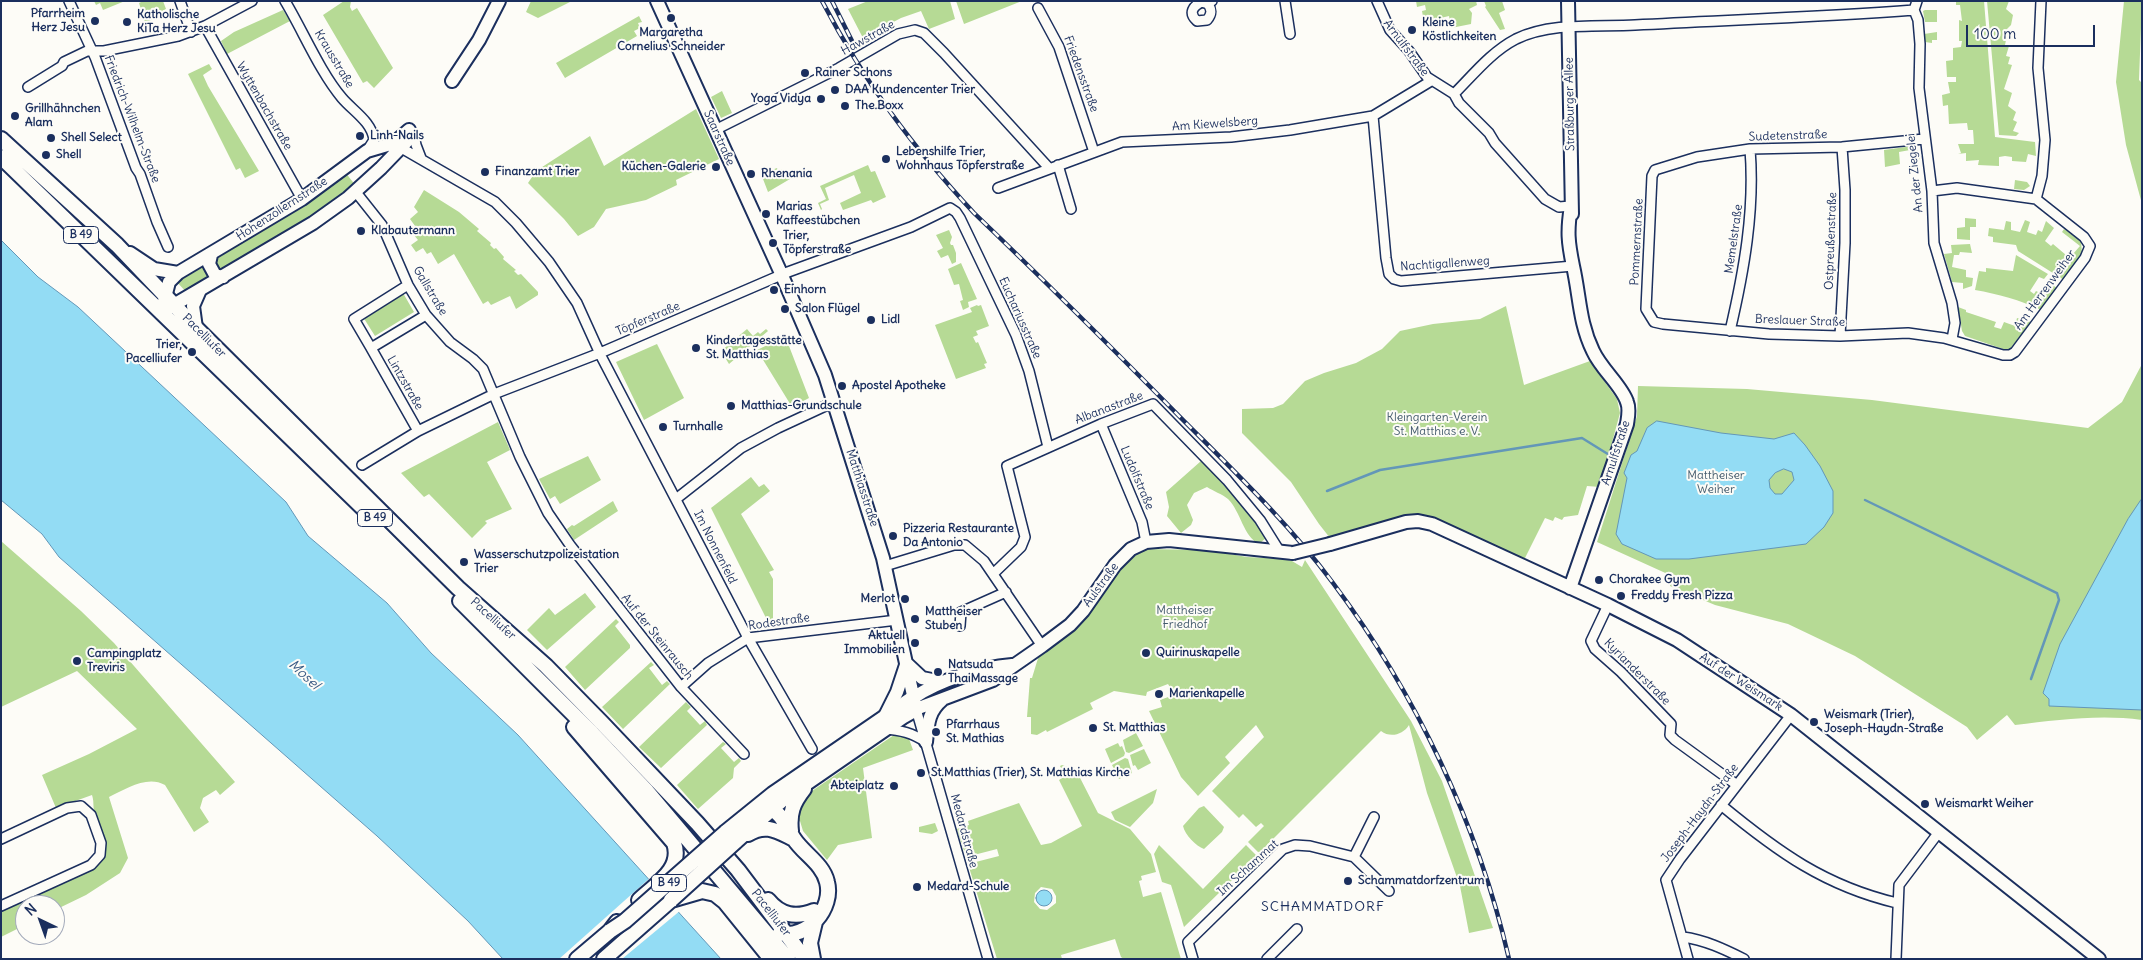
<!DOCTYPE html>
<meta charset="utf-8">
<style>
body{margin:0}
#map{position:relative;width:2143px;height:960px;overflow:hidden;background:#fdfcf7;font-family:Delius,sans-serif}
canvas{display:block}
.frame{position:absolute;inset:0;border:2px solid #1b2f5e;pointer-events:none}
.north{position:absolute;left:15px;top:895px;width:50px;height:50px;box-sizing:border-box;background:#fdfcf7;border:1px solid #a3aaba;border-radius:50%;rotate:318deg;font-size:14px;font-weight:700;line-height:20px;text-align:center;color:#1b2f5e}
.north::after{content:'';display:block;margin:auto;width:18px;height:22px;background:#1b2f5e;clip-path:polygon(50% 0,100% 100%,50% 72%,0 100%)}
.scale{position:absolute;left:1966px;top:25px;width:129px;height:22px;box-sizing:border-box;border:2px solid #1b2f5e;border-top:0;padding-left:6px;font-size:15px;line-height:18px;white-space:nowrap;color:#1b2f5e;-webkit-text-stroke:4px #fdfcf7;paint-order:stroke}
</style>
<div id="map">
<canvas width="2143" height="960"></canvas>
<div class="frame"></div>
<div class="north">N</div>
<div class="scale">100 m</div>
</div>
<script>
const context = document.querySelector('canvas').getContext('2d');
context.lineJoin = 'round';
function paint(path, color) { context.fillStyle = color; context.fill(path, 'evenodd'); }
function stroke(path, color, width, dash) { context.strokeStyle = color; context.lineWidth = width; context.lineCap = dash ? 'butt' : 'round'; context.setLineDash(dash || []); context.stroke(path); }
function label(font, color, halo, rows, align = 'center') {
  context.font = font + ' Delius,sans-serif'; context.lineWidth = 4; context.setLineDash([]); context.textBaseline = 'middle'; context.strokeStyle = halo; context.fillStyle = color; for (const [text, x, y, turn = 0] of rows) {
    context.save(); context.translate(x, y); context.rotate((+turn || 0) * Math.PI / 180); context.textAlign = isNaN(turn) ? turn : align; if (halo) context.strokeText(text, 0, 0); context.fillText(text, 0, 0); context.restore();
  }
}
const green = new Path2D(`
 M94 1H125L103 10 100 3 96 5Z
 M143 1H163L166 9 162 11 164 16 145 22 139 3Z
 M344 1H351L350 7 352 11 357 8 393 68 374 88 367 81 363 83 323 15Z
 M531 1 535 2 572 1 538 18 526 12Z
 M868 1H950L955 19 929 29 921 11 901 18 863 38 848 9Z
 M956 1H1022L964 24Z
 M1416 1H1476L1477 5 1469 9 1472 13 1471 24 1451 28 1449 16 1424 22 1422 11 1426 10 1425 5 1417 7Z
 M1484 1H1502L1505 10 1499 13 1505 29 1500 30 1485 7 1486 6Z
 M1945 1H1984L1995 137 2035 142 2036 156 2028 154 2026 162 2012 161V157L2005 156 1999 157V166L1978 165 1979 160 1966 161V153L1958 154 1961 153 1958 144H1974L1973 130H1968L1967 123 1949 124 1948 105 1943 106 1942 95 1950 93 1948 82H1956V77H1947L1946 61 1953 60V48L1961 47 1962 41H1959V20L1962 21 1960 5H1956V2Z
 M1987 1H2009L2006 9 2013 15 2011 25 2003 33 2007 35 2005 45 2009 46 2006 56 2010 57 2008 64 2012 65 2004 89 2012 93 2008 106 2016 112 2013 120 2017 122 2013 131 2019 133 2016 136 1999 135Z
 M2124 1H2142L2139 80 2142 83V204L2126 145 2116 82Z
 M283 10 290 21 227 54 221 41 234 32Z
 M1925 10H1937V22H1925L1923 11Z
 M639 16 642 22 638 23 640 28 634 31 637 36 565 78 556 63Z
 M1937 32V40H1932V43L1925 42 1924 34Z
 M209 64 212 69 203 75 208 86 259 171 245 178 240 168 236 170 188 74Z
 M722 91 732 113 721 118 711 97Z
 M696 109 719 159 676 180 677 185 646 200 606 209 594 227 578 236 564 219 528 183 536 171 590 136 604 166Z
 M1913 146 1918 151 1920 159 1912 161 1910 150 1899 152 1900 164 1885 167 1884 150Z
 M868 165 871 172 875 171 886 197 873 203 871 200 843 210 840 203 861 193 854 175 825 188 829 200 820 204 822 209 821 210 818 203 826 199 820 186Z
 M777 168 778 171 783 169 790 179 768 192 763 179 770 175 769 171Z
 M345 172 356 186 314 217 220 271 217 269 214 259 217 255Z
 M2015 180 2027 182 2030 186 2024 190 2014 189Z
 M424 190 459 212 479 229 477 231 491 243 490 245 494 249 496 248 504 257 503 259 516 270 514 271 518 275 521 274 538 292V295L516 309 510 296 491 305 488 301 483 304 454 254 438 264 431 252 427 254 423 248 416 252 411 245 418 240 413 234 418 230 410 219 418 212 414 207Z
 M1965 218 1976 219V227H1970V240L1957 239V228L1965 227Z
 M2025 220 2030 222 2027 232 2036 235 2038 230 2042 232 2046 221 2054 228 2045 241 2051 246 2053 244 2066 255 2069 251 2073 254 2080 246 2062 232 2064 229 2081 241 2082 253 2064 280 2018 251 2016 245 1993 242V237L1988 236 1989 228 2004 230 2006 221 2011 222V230L2020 232Z
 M949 230 952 237 950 243 951 245H953L956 253V262L952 264 948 255 941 258 937 251 943 248 936 235Z
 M1970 244 1972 253 1960 252 1959 255H1954L1952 267 1966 270V277L1973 278 1972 286 1963 289V283L1952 282 1944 254 1952 253 1951 245Z
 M2016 255 2048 274 2044 279 2039 277 2030 291 2034 294 2036 291 2044 295 2051 284 2057 288 2041 310C2020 300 1998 294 1975 290L1979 271 1986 272V268L2013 271Z
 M206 262V272L212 278 187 293 176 281Z
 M961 263 977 299 968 302 969 307 963 310 960 301 963 300 959 284 954 285 948 269Z
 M403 293 414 312 375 336 363 317Z
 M977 305 978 306 981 305 989 326 976 331 978 335 973 337 976 343 978 342 987 363 984 364 986 368 956 379 935 325 972 312 970 308Z
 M1506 306 1524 385 1590 361 1617 399 1620 413 1600 487 1587 486 1578 515 1564 517 1562 520 1555 517 1553 521 1545 518 1524 560 1439 520 1426 517 1330 538 1319 524 1291 482 1242 433V409L1273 408 1283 404 1305 381 1324 373 1356 363 1382 349 1400 331 1433 324 1480 319Z
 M1958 307 1966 310V312L1996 322 1994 327 2001 329 2004 322 2015 326 2017 318 2031 322 2010 349 2006 350 1965 336 1962 331Z
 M747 329 753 336 758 332 760 334 766 329 768 331 729 364 721 351Z
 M782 338 789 346 809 398 792 407 757 350Z
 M657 344 684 398 644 420 616 362Z
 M2142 364V720C2100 714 2057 720 2015 725L2007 715 1977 740 1967 727 1855 656 1788 624 1715 605 1670 586 1672 576 1597 542 1637 416 1638 386 1747 389 1872 400 2088 428 2122 402Z
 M498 422 510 450 487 462 512 509 485 521 487 523 472 538 429 494 424 497 401 473Z
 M588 456 601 480 560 504 555 496 550 499 539 479Z
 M1201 461C1211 468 1218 480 1228 485L1265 532 1266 538 1259 544C1243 536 1241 512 1228 499 1222 494 1213 491 1207 487L1194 493 1187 505 1193 520 1191 525 1181 533 1167 516 1169 507 1166 492Z
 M751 477 759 487 764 484 770 491 741 514 774 570 769 572 773 579V622H768L711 508Z
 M613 501 618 511 574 540 567 529 572 525 574 526Z
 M1 541 81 611 114 643 235 782 220 795 216 790 203 798 200 808 209 822 194 832 165 785C147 775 126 789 109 797L128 858 120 873 86 895 55 910V905H25V925L1 937V910L92 869C117 848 99 835 94 810 93 805 94 801 92 795L56 808 42 775 89 754 137 729 77 671 1 707Z
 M1144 549 1207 550 1247 557 1284 559 1292 561 1302 567 1305 560 1411 721 1442 781 1493 928 1469 933 1460 886 1427 793 1409 725C1403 735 1390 738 1381 731L1259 853 1248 842 1264 826 1261 823 1256 827 1243 814 1239 818 1212 791 1264 737 1256 725 1225 757 1230 763 1198 796 1181 777 1149 711 1162 707 1160 700 1171 696 1173 692 1168 684 1147 692 1146 696 1114 691 1090 703 1093 709 1047 732 1046 730 1037 735 1031 734V717H1027L1030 678H1032L1039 655 1082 621 1106 585 1125 563Z
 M585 593 596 607 547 650 527 630 549 608 555 615Z
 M616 619 619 622 615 626 630 645V648L585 690 565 667Z
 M651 662 654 665 649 668 662 685 667 681 670 684 623 729 602 707Z
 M686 702 691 707 687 711 700 725 705 721 707 725 661 768 639 747Z
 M902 733 908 736 913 750 863 768 872 838 838 845 827 860 803 831 800 821 796 823 798 804 806 795 894 735Z
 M1136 733 1143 746 1129 753 1126 752 1123 740Z
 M723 742 726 744 721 748 734 762 739 758 741 761 734 768 733 778 698 809 677 785Z
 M1118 743 1120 747 1122 746 1125 753 1124 756 1111 763 1105 749Z
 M1144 749 1151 763 1138 770 1135 765 1133 766 1130 755Z
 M1125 758 1128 759 1132 773 1119 779 1112 765Z
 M1062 765 1076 770 1098 813 1130 829 1151 854 1156 872 1141 876 1142 880 1139 881 1143 897 1161 892 1181 959H1124L1121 957 1115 939 1061 955 1062 959H997L968 864 999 856 997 849 966 857 957 829 969 825 968 821 1019 803 1041 845 1051 843 1082 826 1059 780 1065 776 1060 766ZM1041 887 1052 889 1056 896V903L1047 910 1040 909 1034 902 1035 893Z
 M1157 789 1153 803 1130 827 1115 820 1111 812Z
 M1204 806 1224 827 1222 832 1204 849C1196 846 1185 835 1183 826L1199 808Z
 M935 823 938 831 932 834 919 832V827Z
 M1159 845 1203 889 1246 845 1257 856 1184 927 1171 885 1162 882 1154 854Z`);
const water = new Path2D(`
 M1 240 38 277 78 307 286 502 308 536 387 603 431 653 518 735 721 959H503L468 921 377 836 59 557 42 534 1 500Z
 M1657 421 1721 433 1774 439 1794 433 1805 445 1820 466 1833 491V513L1824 527 1806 544 1689 559H1656L1622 544 1616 534 1627 478 1624 473 1631 455 1637 451 1647 428ZM1784 469 1792 472 1794 480 1782 494H1775L1770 488 1769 480 1775 473Z
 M2141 500 2142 710 2049 706V699L2043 693 2060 644 2128 519Z
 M1036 898a8 8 0 1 1 16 0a8 8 0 1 1-16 0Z`);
const pier = new Path2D(`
 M651 877 681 910 622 959H559Z`);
const stream = new Path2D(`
 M1327 491 1380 470 1582 438 1611 456
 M1865 500 2057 593 2059 600 2031 679`);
const street = new Path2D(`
 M69 1 95 57 136 168 140 174 157 222 168 247
 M180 1 191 32
 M285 1C303 31 320 72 342 98 353 111 372 122 374 140L367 151
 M1285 1 1290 34
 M1377 1 1390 30 1409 51 1427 77 1454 94 1459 103 1489 133 1495 143 1545 199 1559 207 1571 206
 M1917 1 1914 10 1918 20 1920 44 1919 88 1932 191 1934 243 1952 303 1955 323 1952 339
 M1208 4C1212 10 1212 14 1207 20L1197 21C1188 13 1193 6 1202 2L1208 4 1212 1
 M1038 8 1059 47 1094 152
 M205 26 302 199
 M28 87 62 66 64 62 87 51H104L178 36 205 26 252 1
 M1454 94C1473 75 1491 52 1516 39 1551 22 1597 27 1635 25 1728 20 1822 17 1914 10
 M1373 116 1386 258 1389 274 1394 279 1401 281 1573 266
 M715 130 839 68 898 34 915 30 924 33 944 53 1049 168
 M414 134 416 145 421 158
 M1924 139 1842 147 1750 149 1697 157 1655 170 1652 176 1646 309 1654 322 1663 324 1769 334 1840 336 1908 333 1944 338 2003 355H2010L2015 352 2085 258 2090 246 2084 237 2036 199 1957 188 1932 191
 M398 146 495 202 516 223 549 262 577 303 601 356 748 638 812 749
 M1058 165 1071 209
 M998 188 1122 142 1231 137 1290 130 1373 116 1431 81
 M355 191 382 225 408 285 426 315 450 342 473 359 483 369 520 457 548 513 570 545 681 687 744 754
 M2036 199 2042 176 2045 140 2038 68 2041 1
 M408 285 354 319 371 348 426 315
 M1730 331C1744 271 1755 210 1750 149
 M1840 336 1845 243V190L1842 147
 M371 348 418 431
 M1101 424 1142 522 1146 542
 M362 465 418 431 494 394 600 353 788 272 911 227 950 208 956 212 960 218 1016 335 1029 371 1048 447
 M676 499 741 448 778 428 834 402
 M885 566 954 545H965L984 561 1042 646
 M994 573 1021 547 1025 537 1007 466 1101 424 1153 404 1227 480 1260 520 1280 552
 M1608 605 1591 641 1595 649 1621 672 1671 724 1670 735 1675 740 1737 785
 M960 626 961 612 1006 592
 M681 687 708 663 748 638 897 620
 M916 709 988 959
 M885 729C901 730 912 733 926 742
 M1721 805C1778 852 1825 886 1897 903
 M1 839 67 808 81 806 91 815 101 843 100 855 91 865 1 906
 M1354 857 1374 817
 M1683 937C1705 940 1724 949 1744 959
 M1193 959 1188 942 1283 849 1295 845 1310 846 1354 857 1389 891
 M1267 959 1297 929
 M1688 959 1666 880 1680 859 1791 715
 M1896 959 1899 885 1939 832`);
const secondary = new Path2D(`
 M657 1 780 271 825 375 883 558 916 709 993 680 1042 646 1070 625 1083 611 1115 565 1131 549 1146 542 1169 540 1293 553
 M1568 1 1572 214
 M452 81 479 40 499 1
 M130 253 154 269 178 273
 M211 255 209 264 215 275 223 277
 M167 309 313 223 348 198 381 168 409 139
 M161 313 169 282 178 273 302 199 367 151 394 143 409 130
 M196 328 193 306 200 290
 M1330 544 1406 522 1418 521 1432 524 1608 605 1677 640 1791 715 2099 959
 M1570 588 1627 424C1628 417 1630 409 1627 402 1622 386 1601 369 1593 351 1579 322 1580 297 1573 266 1568 242 1567 231 1571 206
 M906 663 922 678 942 682
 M913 698C941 679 980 668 1012 665
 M885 716 897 692 906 665
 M926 742C928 724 928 712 942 700`);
const primary = new Path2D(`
 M1 139 117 245 196 328 458 588 546 666 602 723 697 823 738 870 805 959
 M1 157 365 510
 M460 601 592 733 646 790 788 959
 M574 727 674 843C683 869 656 884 639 900
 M763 807C767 808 774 810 777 813 785 820 788 830 794 839 804 854 823 864 827 882 834 908 807 940 780 933
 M791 831C789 813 793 803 804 789
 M726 832 773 794 913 698
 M748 834C766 823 777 831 794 839
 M735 842 783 799 902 717 916 709
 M768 900C781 916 796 918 814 911
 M577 959 610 931 617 922
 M604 959 671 900 702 891 715 894 725 902 771 959
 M813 959 810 943 815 922`);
const rail = new Path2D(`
 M822 1C865 83 911 145 974 213 1045 281 1115 351 1184 421 1236 473 1289 524 1333 583 1416 694 1478 824 1509 959
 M832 1 852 41`);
const secondaryBridge = new Path2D(`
 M1293 553 1330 544`);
const primaryBridge = new Path2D(`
 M671 900 735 842
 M610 931 625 921 726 832`);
const markers = [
 [671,18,5,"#1b2f5e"],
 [95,21,5,"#1b2f5e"],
 [127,22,5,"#1b2f5e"],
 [1412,30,5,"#1b2f5e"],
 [805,73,5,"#1b2f5e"],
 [835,90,5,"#1b2f5e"],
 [821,99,5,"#1b2f5e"],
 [845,106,5,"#1b2f5e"],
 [15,116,5,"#1b2f5e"],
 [360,136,5,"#1b2f5e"],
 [51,138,5,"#1b2f5e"],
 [46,155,5,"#1b2f5e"],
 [886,159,5,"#1b2f5e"],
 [716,167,5,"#1b2f5e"],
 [485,172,5,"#1b2f5e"],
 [751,174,5,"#1b2f5e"],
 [766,214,5,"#1b2f5e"],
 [361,231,5,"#1b2f5e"],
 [773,243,5,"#1b2f5e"],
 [774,290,5,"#1b2f5e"],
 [785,309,5,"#1b2f5e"],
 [871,320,5,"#1b2f5e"],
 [696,348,5,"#1b2f5e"],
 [192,352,5,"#1b2f5e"],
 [842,386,5,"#1b2f5e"],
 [731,406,5,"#1b2f5e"],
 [663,427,5,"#1b2f5e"],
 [893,536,5,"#1b2f5e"],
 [464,562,5,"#1b2f5e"],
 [1599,580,5,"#1b2f5e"],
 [1621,596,5,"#1b2f5e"],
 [905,599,5,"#1b2f5e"],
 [915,619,5,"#1b2f5e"],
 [915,643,5,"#1b2f5e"],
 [1146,653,5,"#1b2f5e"],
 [77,661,5,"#1b2f5e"],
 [938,672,5,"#1b2f5e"],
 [1159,694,5,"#1b2f5e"],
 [1814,722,5,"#1b2f5e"],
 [1093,728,5,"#1b2f5e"],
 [936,732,5,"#1b2f5e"],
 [921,773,5,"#1b2f5e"],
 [894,786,5,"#1b2f5e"],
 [1925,804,5,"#1b2f5e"],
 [1348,881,5,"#1b2f5e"],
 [917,887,5,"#1b2f5e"]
];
const shields = [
 [81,235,35],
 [375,518,35],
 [669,883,35]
];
const shieldNames = [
 ["B 49",81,235],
 ["B 49",375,518],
 ["B 49",669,883]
];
const poiNames = [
 ["Pfarrheim",85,14,"right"],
 ["Herz Jesu",85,28,"right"],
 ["Katholische",137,15],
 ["KiTa Herz Jesu",137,29],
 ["Kleine",1422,23],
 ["Köstlichkeiten",1422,37],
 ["Margaretha",671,33,"center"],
 ["Cornelius Schneider",671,47,"center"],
 ["Rainer Schons",815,73],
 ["DAA Kundencenter Trier",845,90],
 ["Yoga Vidya",811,99,"right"],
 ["The.Boxx",855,106],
 ["Grillhähnchen",25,109],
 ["Alam",25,123],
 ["Linh-Nails",370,136],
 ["Shell Select",61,138],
 ["Lebenshilfe Trier,",896,152],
 ["Wohnhaus Töpferstraße",896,166],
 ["Shell",56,155],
 ["Küchen-Galerie",706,167,"right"],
 ["Finanzamt Trier",495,172],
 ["Rhenania",761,174],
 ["Marias",776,207],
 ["Kaffeestübchen",776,221],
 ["Klabautermann",371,231],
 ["Trier,",783,236],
 ["Töpferstraße",783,250],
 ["Einhorn",784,290],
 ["Salon Flügel",795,309],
 ["Lidl",881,320],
 ["Kindertagesstätte",706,341],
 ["St. Matthias",706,355],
 ["Trier,",182,345,"right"],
 ["Pacelliufer",182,359,"right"],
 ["Apostel Apotheke",852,386],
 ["Matthias-Grundschule",741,406],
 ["Turnhalle",673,427],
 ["Pizzeria Restaurante",903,529],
 ["Da Antonio",903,543],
 ["Wasserschutzpolizeistation",474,555],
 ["Trier",474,569],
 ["Chorakee Gym",1609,580],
 ["Freddy Fresh Pizza",1631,596],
 ["Merlot",895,599,"right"],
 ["Mattheiser",925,612],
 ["Stuben",925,626],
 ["Aktuell",905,636,"right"],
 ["Immobilien",905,650,"right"],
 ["Quirinuskapelle",1156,653],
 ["Campingplatz",87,654],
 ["Treviris",87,668],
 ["Natsuda",948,665],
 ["ThaiMassage",948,679],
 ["Marienkapelle",1169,694],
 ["Weismark (Trier),",1824,715],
 ["Joseph-Haydn-Straße",1824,729],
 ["Pfarrhaus",946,725],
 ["St. Mathias",946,739],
 ["St. Matthias",1103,728],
 ["St.Matthias (Trier), St. Matthias Kirche",931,773],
 ["Abteiplatz",884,786,"right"],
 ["Weismarkt Weiher",1935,804],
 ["Schammatdorfzentrum",1358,881],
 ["Medard-Schule",927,887]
];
const streetNames = [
 ["Hawstraße",868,38,-29],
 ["Arnulfstraße",1406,48,53],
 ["Krausstraße",334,59,59],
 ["Friedensstraße",1081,74,70],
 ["Straßburger Allee",1570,104,-91],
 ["Wyttenbachstraße",264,106,60],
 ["Friedrich-Wilhelm-Straße",132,119,69],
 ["Am Kiewelsberg",1215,124,-4],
 ["Sudetenstraße",1788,136,-2],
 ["Saarstraße",719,138,66],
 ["An der Ziegelei",1915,173,-96],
 ["Hohenzollernstraße",282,209,-33],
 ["Memelstraße",1734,239,-82],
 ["Ostpreußenstraße",1831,241,-88],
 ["Pommernstraße",1637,242,-87],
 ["Nachtigallenweg",1445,264,-4],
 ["Am Herrenweiher",2045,290,-54],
 ["Gallstraße",430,291,59],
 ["Euchariusstraße",1020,318,66],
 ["Töpferstraße",648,319,-23],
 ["Breslauer Straße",1800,321,2],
 ["Pacelliufer",204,336,45],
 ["Lintzstraße",405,383,60],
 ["Albanastraße",1109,408,-21],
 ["Arnulfstraße",1616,453,-72],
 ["Ludolfstraße",1137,478,67],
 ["Matthiasstraße",862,488,72],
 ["Im Nonnenfeld",715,547,63],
 ["Aulstraße",1101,585,-54],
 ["Pacelliufer",493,619,42],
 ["Rodestraße",779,622,-8],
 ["Auf der Steinrausch",657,637,51],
 ["Kyrianderstraße",1637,672,45],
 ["Auf der Weismark",1741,682,33],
 ["Joseph-Haydn-Straße",1700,813,-53],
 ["Medardstraße",964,831,75],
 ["Im Schammat",1248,868,-42],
 ["Pacelliufer",771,913,52]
];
const parkNames = [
 ["Kleingarten-Verein",1437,418],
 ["St. Matthias e. V.",1437,432],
 ["Mattheiser",1716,476],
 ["Weiher",1716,490],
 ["Mattheiser",1185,611],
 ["Friedhof",1185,625]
];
const waterNames = [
 ["Mosel",304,675,43]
];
const neighbourhoodNames = [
 ["SCHAMMATDORF",1323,907]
];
paint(green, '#b6da95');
paint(water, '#93dcf4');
stroke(water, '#6397b8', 1);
paint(pier, '#fdfcf7');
stroke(stream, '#6397b8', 2.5);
stroke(street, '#1b2f5e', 12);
stroke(secondary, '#1b2f5e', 16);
stroke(primary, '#1b2f5e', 18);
stroke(street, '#fdfcf7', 9);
stroke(secondary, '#fdfcf7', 12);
stroke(primary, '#fdfcf7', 14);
stroke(rail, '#1b2f5e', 4.5);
stroke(rail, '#fdfcf7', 2.5, [8]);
stroke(secondaryBridge, '#1b2f5e', 16, []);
stroke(primaryBridge, '#1b2f5e', 18, []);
stroke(secondaryBridge, '#fdfcf7', 12);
stroke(primaryBridge, '#fdfcf7', 14);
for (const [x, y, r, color] of markers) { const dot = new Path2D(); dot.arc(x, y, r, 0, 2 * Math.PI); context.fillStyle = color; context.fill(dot); stroke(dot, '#fdfcf7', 2); }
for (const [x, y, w] of shields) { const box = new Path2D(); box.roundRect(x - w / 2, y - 8.5, w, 17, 4); context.fillStyle = '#fdfcf7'; context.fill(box); stroke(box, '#1b2f5e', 1); }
label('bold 11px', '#1b2f5e', null, shieldNames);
label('bold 12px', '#1b2f5e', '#fdfcf7', poiNames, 'left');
label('12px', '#1b2f5e', '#fdfcf7', streetNames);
label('12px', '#425a6c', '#fdfcf7', parkNames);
label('italic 14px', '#395a84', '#fdfcf7', waterNames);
context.letterSpacing = '1px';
label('14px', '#1b2f5e', '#fdfcf7', neighbourhoodNames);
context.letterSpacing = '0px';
</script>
